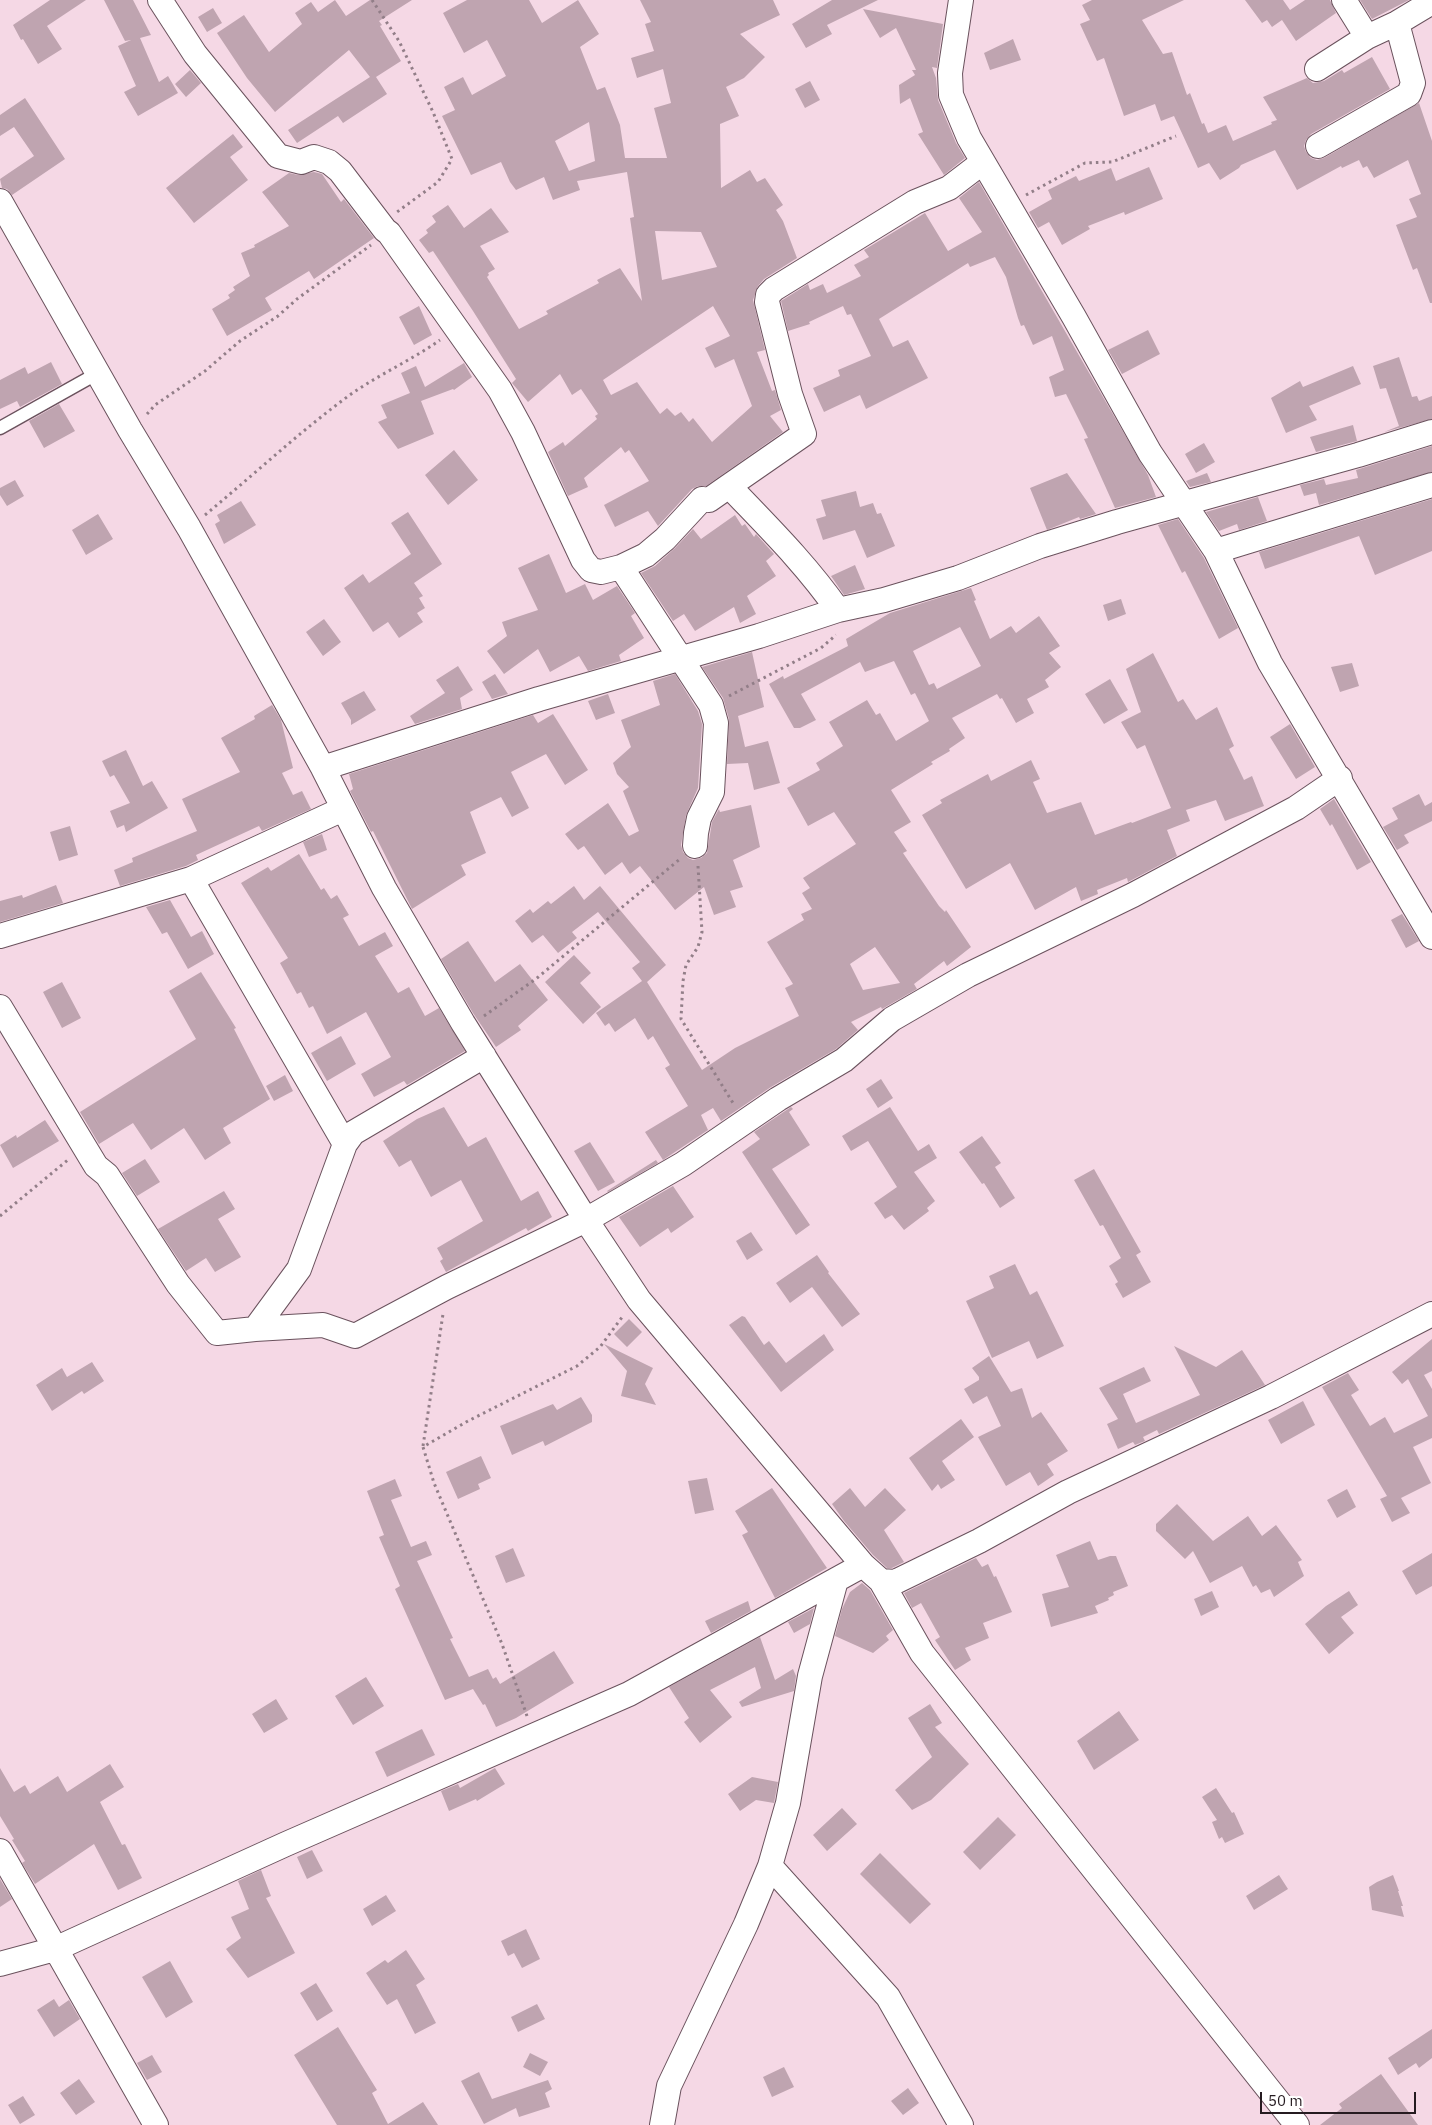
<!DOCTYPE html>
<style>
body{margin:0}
#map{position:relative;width:1432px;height:2125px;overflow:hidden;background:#f5d8e5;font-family:"IBM Plex Sans",sans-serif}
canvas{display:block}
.scale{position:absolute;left:1260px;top:2092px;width:156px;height:22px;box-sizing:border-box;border:2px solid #251b20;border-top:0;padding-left:6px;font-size:15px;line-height:18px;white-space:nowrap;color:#251b20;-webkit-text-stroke:4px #fff;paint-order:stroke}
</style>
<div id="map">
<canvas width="1432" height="2125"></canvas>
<div class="scale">50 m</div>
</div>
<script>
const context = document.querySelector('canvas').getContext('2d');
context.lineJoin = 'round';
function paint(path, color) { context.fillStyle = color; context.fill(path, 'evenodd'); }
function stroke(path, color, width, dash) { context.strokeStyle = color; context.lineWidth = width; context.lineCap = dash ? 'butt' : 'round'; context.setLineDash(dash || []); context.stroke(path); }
const building = new Path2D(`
 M50 0H86L47 26 62 49 38 64 23 39 21 40 13 25Z
 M104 0H133L151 35 140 38 159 82 168 76 178 93 138 116 124 92 136 86 118 46 131 40 125 41Z
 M335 0 346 16 370 0H412L379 21 382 25 380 26 401 61 376 77 387 94 343 123 338 116 297 143 288 130 370 77 349 50 275 112 247 78 217 33 244 15 269 52 302 24 295 13 311 2 318 12Z
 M467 0H529L542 23 578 0 599 34 580 47 597 90 605 87 620 125 625 158H667L654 108 671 103 663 69 637 78 631 58 654 51 645 24 651 22 640 0H773L780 15 740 34 765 57 744 78 726 87 739 116 720 124 721 188 750 170 757 182 765 178 783 205 776 210 783 221 797 258 764 279 758 286 753 300 765 350 757 352 772 391 775 390 781 410 770 416 783 432 706 486H698L692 489 658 526 648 511 615 527 604 505 649 481 629 450 625 453 621 447 584 478 588 487 568 496 548 452 563 442 565 446 597 419 595 416 598 414 581 389 572 395 560 374 528 402 512 383 516 379 473 311 433 251 429 253 419 240 428 233 426 230 436 222 432 216 448 205 464 228 491 208 509 232 480 246 495 269 488 273 489 275 487 277 519 329 548 314 546 311 599 283 597 280 620 268 642 301 630 218 634 217 627 172 577 181 580 190 553 200 544 177 516 190 510 182 501 162 471 175 442 116 455 110 444 87 463 77 472 95 506 76 487 40 464 53 443 13ZM589 122 595 161 569 171 555 141ZM655 231 701 232 717 267 662 280ZM713 306 730 336 705 348 715 368 734 359 752 406 712 442 693 418 689 422 681 412 675 416 667 408 660 414 637 382 611 395 603 380Z
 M832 0H878L827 25 832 34 806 48 792 24Z
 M1092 0H1184L1142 20 1163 54 1172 52 1187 95 1190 93 1202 124 1204 123 1208 133 1226 125 1233 141 1272 124 1271 122 1277 120 1263 97 1307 78 1313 83 1324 81 1342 70 1344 73 1372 57 1390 89 1311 134 1306 140 1304 146 1306 152 1311 158 1317 160 1324 158 1419 103 1432 141V303H1430L1417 268 1413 270 1396 225 1417 217 1409 199 1421 194 1408 160 1374 178 1367 166 1363 168 1359 160 1342 168 1341 166 1297 190 1275 150 1241 165 1239 168 1220 180 1209 163 1198 168 1174 116 1161 121 1155 104 1124 116 1104 58 1097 61 1080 24 1090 20 1082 5Z
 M1245 0H1283L1290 10 1305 0H1330L1336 13 1296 41 1282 20 1272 27 1267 20 1262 23Z
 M1360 0H1409L1372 19Z
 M213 8 222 23 207 32 198 17Z
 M863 9 943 24 937 68 932 67 936 78 938 100 956 143 965 158 944 175 918 134 923 132 910 98 900 104 899 85 915 75 912 70H916L896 28 880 38Z
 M1013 39 1021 60 990 70 984 53Z
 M190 70 201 83 186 97 175 84Z
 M810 81 820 100 805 108 795 89Z
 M25 98 65 159 12 195 7 189 2 188 0 179 34 156 14 127 0 136V115Z
 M233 134 243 147 230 157 248 180 194 223 166 188Z
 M1149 167 1163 199 1125 215 1124 212 1088 226 1090 229 1062 245 1049 222 1038 228 1029 212 1052 199 1048 190 1076 176 1079 181 1111 168 1116 181Z
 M314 172 322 174 341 202 344 199 374 238 314 279 309 271 265 298 272 310 227 336 212 309 230 298 228 295 235 290 233 287 250 276 241 253 255 247 254 245 289 226 262 192 289 173 298 175Z
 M979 182 1148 475 1156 497 1115 508 1084 439 1088 438 1066 394 1055 397 1049 377 1064 370 1052 336 1033 345 1024 325 1021 326 1018 318 1006 277 995 257 970 267 968 263 879 319 893 347 908 340 928 378 866 409 860 395 824 412 813 388 840 376 838 370 871 356 851 314 847 315 843 306 809 322 810 324 788 331 781 301 808 284 810 290 823 284 827 293 861 276 854 265 869 257 864 250 925 213 948 251 982 232 959 198Z
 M419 306 432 335 414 345 399 317Z
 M1148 330 1160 354 1122 374 1108 350Z
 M1399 357 1412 397 1417 396 1419 401 1432 396V419L1384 432 1399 426 1386 388 1380 389 1373 366Z
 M51 362 62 384 20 407 17 401 0 409V380L25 367 28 374Z
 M464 363 472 377 454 390 453 389 421 401 434 434 398 449 378 422 387 418 381 405 410 393 401 373 416 366 425 387Z
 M1353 366 1361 384 1309 406 1317 420 1286 433 1271 398 1300 381 1303 387Z
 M59 404 75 431 44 448 29 421Z
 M1353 425 1357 441 1316 452 1310 437Z
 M1204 443 1215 462 1196 473 1185 454Z
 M1432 446V472L1319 505 1316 493 1304 496 1300 485 1324 479 1326 485 1358 478 1356 470Z
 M454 450 478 480 448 505 425 475Z
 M1067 473 1096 514 1080 519 1079 517 1047 530 1030 488Z
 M1207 473 1211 482 1190 487 1186 481Z
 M15 480 24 496 7 506 0 495V488Z
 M856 491 860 507 873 503 877 514 881 513 895 546 867 558 855 530 823 540 816 519 826 516 821 500Z
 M1258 497 1267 521 1239 530 1237 524 1219 531 1206 512Z
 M1432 499V551L1375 575 1359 536 1265 569 1259 552Z
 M241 501 256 525 224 544 215 524 220 521 217 515Z
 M408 512 442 564 414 583 423 596 419 598 425 608 417 613 423 622 399 638 388 622 373 632 344 588 363 574 369 583 411 554 391 523Z
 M98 514 113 539 86 555 72 530Z
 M735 515 742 526 745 524 754 537 756 534 774 554 766 561 776 576 747 596 756 614 740 623 734 607 695 631 684 614 673 621 641 573 655 566 675 548 693 529 701 539Z
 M1178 519 1204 558 1238 628 1219 639 1185 571 1182 573 1158 525Z
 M549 554 566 593 585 584 593 600 617 586 635 613 631 616 644 638 619 655 621 661 588 671 579 656 550 672 538 649 504 674 487 651 507 636 502 622 538 610 518 568Z
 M855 565 865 589 844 595 831 576Z
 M971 588 976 600 974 601 990 639 1011 626 1016 633 1039 616 1060 646 1049 653 1061 667 1045 680 1049 687 1027 699 1034 713 1016 723 1002 698 1000 699 997 694 952 718 965 738 949 749 950 751 931 762 933 764 891 790 911 822 894 832 907 851 903 853 939 906 945 912 946 910 971 947 947 966 944 961 914 984 917 989 882 1009 881 1007 851 1022 858 1030 836 1049 771 1087 721 1121 713 1108 701 1115 708 1130 663 1160 645 1132 688 1106 665 1068 670 1065 653 1036 648 1040 635 1018 615 1032 609 1023 605 1026 596 1013 642 981 632 968 640 962 598 912 572 932 577 938 558 953 543 935 532 943 515 921 530 909 533 913 548 901 551 904 574 886 584 900 600 886 666 965 647 982 702 1070 735 1048 799 1016 785 988 793 984 767 942 804 920 801 914 812 909 802 893 810 888 803 878 856 844 834 812 808 826 787 788 820 770 816 763 843 746 829 722 867 700 876 715 880 713 896 741 929 721 915 693 911 695 894 661 865 672 860 662 801 694 816 720 800 728H794L769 684 783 676 784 679 848 646 846 639 890 613ZM960 627 981 666 937 689 934 683 929 685 913 651ZM875 947 900 983 863 990 850 964Z
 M1121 599 1126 614 1108 621 1103 605Z
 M324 619 341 642 323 656 306 632Z
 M752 652 764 707 738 716 745 747 768 741 780 783 754 790 748 763 727 764 729 719 723 698 702 667Z
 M1153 653 1178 702 1183 699 1196 720 1217 707 1234 746 1229 749 1244 780 1252 776 1264 806 1225 821 1216 800 1186 810 1190 821 1167 830 1177 856 1128 882 1127 878 1097 890 1098 894 1081 901 1076 887 1035 910 1010 863 966 889 922 815 942 803 940 800 988 774 991 781 1031 760 1040 779 1033 782 1047 813 1081 802 1095 835 1131 822 1132 823 1171 808 1145 745 1137 749 1121 722 1141 712 1126 669Z
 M1352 663 1359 686 1340 692 1331 667Z
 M458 666 473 690 460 698 462 709 415 724 410 716 445 693 436 680Z
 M495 674 508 694 492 699 482 682Z
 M675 674 698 711 702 724 698 788 686 815 681 845 683 852 688 858 693 860 701 858 707 853 712 822 719 809 720 812 751 805 760 847 733 860 743 887 730 891 736 907 714 915 704 887 675 910 640 866 630 874 622 862 605 875 584 846 578 850 565 834 608 803 629 836 639 831 623 791 629 787 617 774 613 763 631 747 621 720 660 705 653 681Z
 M1110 679 1128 710 1104 724 1085 694Z
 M364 691 376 710 351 725V720L341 703Z
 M608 694 615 713 596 720 588 701Z
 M272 705 281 720 293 768 282 773 293 795 302 791 311 809 262 831 259 826 196 855 198 860 186 866 120 886 114 870 133 862 132 858 197 831 182 799 240 772 221 738 255 719 254 716Z
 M553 714 588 770 565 785 546 754 511 772 529 808 512 817 501 797 470 812 486 853 461 865 466 875 412 909 373 831 371 832 350 791 353 789 349 774 533 715 538 723Z
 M1290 724 1315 767 1296 779 1270 737Z
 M126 750 143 786 152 781 168 808 126 832 124 825 117 828 110 811 130 803 114 775 110 777 102 761Z
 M1419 794 1425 806 1432 802V821L1404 835 1409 843 1397 850 1383 827 1398 819 1392 808Z
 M1334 799 1371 862 1357 870 1332 824 1330 826 1320 809Z
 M70 826 78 855 59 861 50 832Z
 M322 834 327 850 309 857 303 842Z
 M299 854 321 890 324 888 331 899 337 895 349 915 343 918 359 946 385 932 393 946 375 956 398 993 409 987 425 1016 439 1008 465 1051 407 1085 404 1081 374 1097 361 1074 391 1057 366 1012 327 1034 313 1006 309 1008 301 992 297 994 280 963 288 958 241 883 268 867 271 871Z
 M56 885 63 903 0 922V901L22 895 23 898Z
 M170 900 191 937 202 931 214 954 188 969 167 932 162 934 146 907Z
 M1402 914 1419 941 1406 948 1391 920Z
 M468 941 495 982 520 964 548 1000 518 1026 521 1030 496 1047 473 1013 441 959Z
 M574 955 591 973 580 983 601 1007 583 1024 545 982Z
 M201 972 236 1028 234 1029 270 1099 223 1128 231 1143 205 1160 184 1128 151 1150 133 1123 99 1144 80 1112 196 1039 169 991Z
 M62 982 81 1018 62 1028 43 992Z
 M341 1036 356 1064 327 1081 311 1053Z
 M285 1075 293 1091 274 1101 266 1086Z
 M881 1079 893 1098 878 1108 866 1089Z
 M444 1107 468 1147 486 1137 521 1201 538 1191 552 1217 528 1231 526 1228 446 1272 440 1261 443 1259 437 1248 483 1221 461 1180 431 1197 411 1160 399 1167 383 1141 417 1119Z
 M791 1107 793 1109 789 1112 810 1145 772 1169 810 1225 796 1235 742 1152 760 1139 754 1132Z
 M890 1107 918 1151 929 1144 937 1158 914 1172 935 1201 927 1208 929 1211 904 1230 892 1215 885 1219 874 1203 897 1187 868 1141 851 1151 842 1136Z
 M45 1120 59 1141 13 1168 0 1145 16 1135 17 1138Z
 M982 1136 1001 1163 995 1167 1015 1198 1000 1208 984 1183 982 1184 959 1152Z
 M590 1142 615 1182 598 1191 574 1151Z
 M145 1159 160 1182 137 1196 122 1173Z
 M656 1160 658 1163 608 1192 607 1191Z
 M1094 1169 1141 1252 1136 1255 1151 1282 1123 1298 1115 1284 1118 1282 1109 1266 1121 1258 1103 1225 1100 1226 1074 1180Z
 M673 1186 694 1217 671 1233 668 1228 640 1247 619 1217Z
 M224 1191 235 1209 218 1219 241 1257 215 1272 206 1258 186 1271 158 1229Z
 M751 1232 763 1250 747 1260 736 1241Z
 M817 1255 829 1272 828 1273 860 1314 842 1327 812 1287 790 1303 776 1283Z
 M1015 1264 1030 1295 1037 1291 1064 1346 1037 1359 1029 1341 992 1358 966 1301 994 1288 989 1276Z
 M742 1316 745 1317 764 1345 769 1341 786 1363 824 1334 834 1350 781 1392 729 1325Z
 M629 1319 642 1332 627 1347 614 1334Z
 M1432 1339V1371L1424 1375 1432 1389V1438L1413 1447 1431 1483 1401 1498 1410 1513 1392 1522 1380 1499 1387 1496 1322 1387 1348 1373 1359 1390 1351 1395 1370 1426 1385 1417 1394 1433 1428 1416 1408 1379 1402 1384 1392 1372Z
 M604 1344 653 1368 645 1384 656 1405 621 1396 627 1371Z
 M1174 1346 1216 1367 1242 1350 1265 1385 1159 1434 1157 1430 1143 1437 1145 1441 1135 1445 1133 1442 1118 1449 1107 1424 1118 1419 1099 1388 1144 1367 1151 1381 1123 1394 1136 1423 1200 1395Z
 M989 1356 1011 1392 1022 1388 1032 1418 1041 1412 1068 1451 1047 1464 1054 1475 1038 1486 1030 1472 1006 1486 978 1437 1001 1426 987 1396 973 1404 964 1389 979 1380V1377L972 1368Z
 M92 1362 104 1381 84 1394 82 1391 52 1411 36 1385 62 1368 67 1377Z
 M581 1397 592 1415V1422L545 1446 543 1441 512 1455 500 1426 553 1404 557 1410Z
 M1303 1401 1315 1425 1281 1444 1268 1420Z
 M961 1419 974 1437 942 1461 955 1480 941 1489 938 1484 932 1491 909 1458Z
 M481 1456 491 1478 478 1484 480 1489 458 1499 446 1472Z
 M707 1478 714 1510 695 1514 688 1481Z
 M395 1479 402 1496 391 1500 411 1547 426 1541 432 1555 417 1561 453 1638 450 1639 469 1677 488 1669 493 1679 496 1677 500 1684 554 1651 574 1683 516 1718 496 1727 485 1704 483 1705 473 1689 445 1700 395 1589 400 1586 379 1537 384 1535 367 1491Z
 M772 1488 827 1568 775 1598 742 1535 748 1532 735 1511Z
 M850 1488 865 1507 885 1488 906 1510 884 1530 904 1562 892 1568H887L873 1555 844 1521 832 1504Z
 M1347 1489 1356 1507 1337 1518 1327 1500Z
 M1177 1504 1213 1541 1248 1516 1262 1536 1276 1525 1302 1560 1298 1562 1304 1576 1274 1597 1270 1589 1261 1593 1256 1585 1253 1587 1242 1566 1210 1583 1193 1551 1185 1559 1156 1531V1524Z
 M1090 1541 1098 1560 1110 1556H1116L1128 1586 1113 1592 1114 1595 1108 1598 1109 1600 1095 1606 1098 1613 1051 1627 1042 1594 1069 1587 1056 1555Z
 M513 1548 525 1576 506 1583 495 1556Z
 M1432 1553V1586L1416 1595 1402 1571Z
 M976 1558 982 1567 988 1564 994 1577 996 1576 1012 1612 983 1623 989 1638 965 1648 971 1660 955 1670 935 1640 940 1637 921 1603 912 1608 904 1593Z
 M862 1583 870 1590 893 1630 886 1636 889 1640 873 1653 835 1636 842 1609 850 1592Z
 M1212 1591 1219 1607 1201 1616 1194 1599Z
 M1349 1591 1358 1605 1341 1617 1354 1633 1329 1654 1305 1624 1326 1606Z
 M748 1601 751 1611 711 1633 705 1621Z
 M814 1608 810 1624 794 1633 788 1622Z
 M760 1637 775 1680 793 1669 796 1676 794 1691 742 1707 739 1702 761 1688 755 1667 710 1690 732 1717 700 1743 684 1722 689 1718 669 1687Z
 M366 1677 384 1706 353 1725 335 1696Z
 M276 1699 288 1719 264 1733 252 1714Z
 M930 1704 942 1723 935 1727 969 1764 931 1800 912 1810 895 1790 932 1757 908 1718Z
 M1119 1711 1139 1740 1094 1770 1077 1741Z
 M422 1729 435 1755 387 1777 375 1752Z
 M110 1764 124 1787 100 1802 122 1845 125 1844 142 1878 118 1890 94 1844 35 1884 22 1863 25 1861 12 1840 14 1839 0 1816V1768L14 1792 25 1785 30 1794 58 1776 67 1792Z
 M495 1768 505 1784 477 1801 476 1799 449 1811 441 1791 458 1784 460 1788Z
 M752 1777 778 1782 774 1803 756 1800 740 1811 728 1794Z
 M1216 1788 1232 1813 1234 1812 1244 1834 1225 1843 1222 1837 1219 1839 1212 1822 1217 1820 1202 1797Z
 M842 1808 857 1824 827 1851 813 1835Z
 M998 1817 1016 1835 980 1870 963 1852Z
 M312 1850 323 1871 307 1879 297 1857Z
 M880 1853 931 1904 910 1924 860 1874Z
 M261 1870 271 1896 266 1898 295 1953 248 1978 226 1949 241 1938 231 1917 249 1909 238 1881Z
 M1279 1875 1288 1889 1254 1910 1246 1896Z
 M1393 1875 1399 1891H1398L1403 1906H1401L1404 1917 1372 1910 1369 1887 1377 1882Z
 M0 1879 12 1899 0 1907Z
 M386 1895 396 1911 372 1926 363 1909Z
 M526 1929 540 1959 522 1968 514 1953 508 1956 501 1941Z
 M406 1950 425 1979 416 1985 436 2023 415 2034 397 1999 387 2005 366 1973 385 1960 388 1963Z
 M170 1961 193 2002 166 2018 142 1977Z
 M316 1983 333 2011 317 2021 300 1993Z
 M54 1999 59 2007 69 2000 80 2019 54 2037 37 2010Z
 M537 2004 545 2019 518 2032 511 2017Z
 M338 2027 377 2090 372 2093 388 2124 423 2102 438 2125H337L294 2055Z
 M1432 2029V2058L1419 2068 1416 2063 1398 2075 1388 2058Z
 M530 2053 548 2062 540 2076 523 2067Z
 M152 2055 162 2072 147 2080 137 2063Z
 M784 2067 794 2087 772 2097 763 2077Z
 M479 2072 492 2099 548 2080 552 2089 545 2093 550 2107 519 2117 516 2108 484 2124 461 2081Z
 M1381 2074 1418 2125H1320L1342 2108 1339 2104Z
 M79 2079 95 2102 76 2115 60 2093Z
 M908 2088 919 2103 903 2115 891 2101Z
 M23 2096 35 2115 20 2124 8 2105Z`);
const path = new Path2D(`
 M372 0 399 41 433 112 452 159 438 182 397 212
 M1026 195 1085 163 1112 162 1176 136
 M147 414 155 405 205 371 240 341 278 316 297 299 371 245
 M205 515C251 477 295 436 343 400 373 377 409 362 440 340
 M729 696 821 648 836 635
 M698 866 702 932 698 947 686 965 683 981 681 1019 733 1103
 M484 1016 537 978 680 859
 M0 1216 69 1159
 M423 1446 443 1314
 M527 1716 502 1644 434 1483 423 1447 468 1421 577 1366 600 1347 623 1316`);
const service = new Path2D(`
 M0 428 98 373`);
const minor = new Path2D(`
 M160 0 195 54 278 156 301 162 314 157 329 162 340 171 385 230 389 233 500 390 523 432 583 560 591 570 601 572 621 567 711 705 716 723 712 792 699 818 696 833 695 846
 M961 0 950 73 951 95 969 138 1074 317 1150 453 1216 551 1270 663 1432 937
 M1344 0 1367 37
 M1317 69 1367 37 1397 23 1432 2
 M1318 146 1409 94 1413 83 1397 23
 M0 201 130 430 189 528 323 768 384 888 463 1023 586 1220 639 1300 863 1565 881 1581 922 1653 1297 2125
 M729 486 804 434 790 394 767 302 768 295 774 289 915 202 949 188 983 162
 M1216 551 1432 485
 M621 567 646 555 665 539 702 499 709 500 729 486C768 527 805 563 838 610
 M323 768 539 699 759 636 838 610 884 600 958 578 1040 546 1117 522 1358 455 1432 432
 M191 879 345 1144
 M0 936 191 879 343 809
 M0 1007 96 1166 107 1175 178 1284 217 1333 255 1329
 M484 1056 353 1133 345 1144 299 1269 255 1329 323 1325 355 1336 447 1287 586 1220 683 1164 778 1099 844 1060 892 1019 968 975 1133 895 1296 808 1340 778
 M881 1581 895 1582 979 1541 1068 1492 1271 1397 1432 1314
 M0 1851 156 2125
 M770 1866 888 1997 961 2125
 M0 1964 55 1949 286 1844 629 1694 863 1565
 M662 2125 669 2086 746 1924 770 1866 788 1803 810 1676 836 1580`);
paint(building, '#bfa4b0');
stroke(service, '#6a525d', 15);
stroke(minor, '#6a525d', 26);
stroke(path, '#927e88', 3, [2.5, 4]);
stroke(service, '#fff', 12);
stroke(minor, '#fff', 24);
</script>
